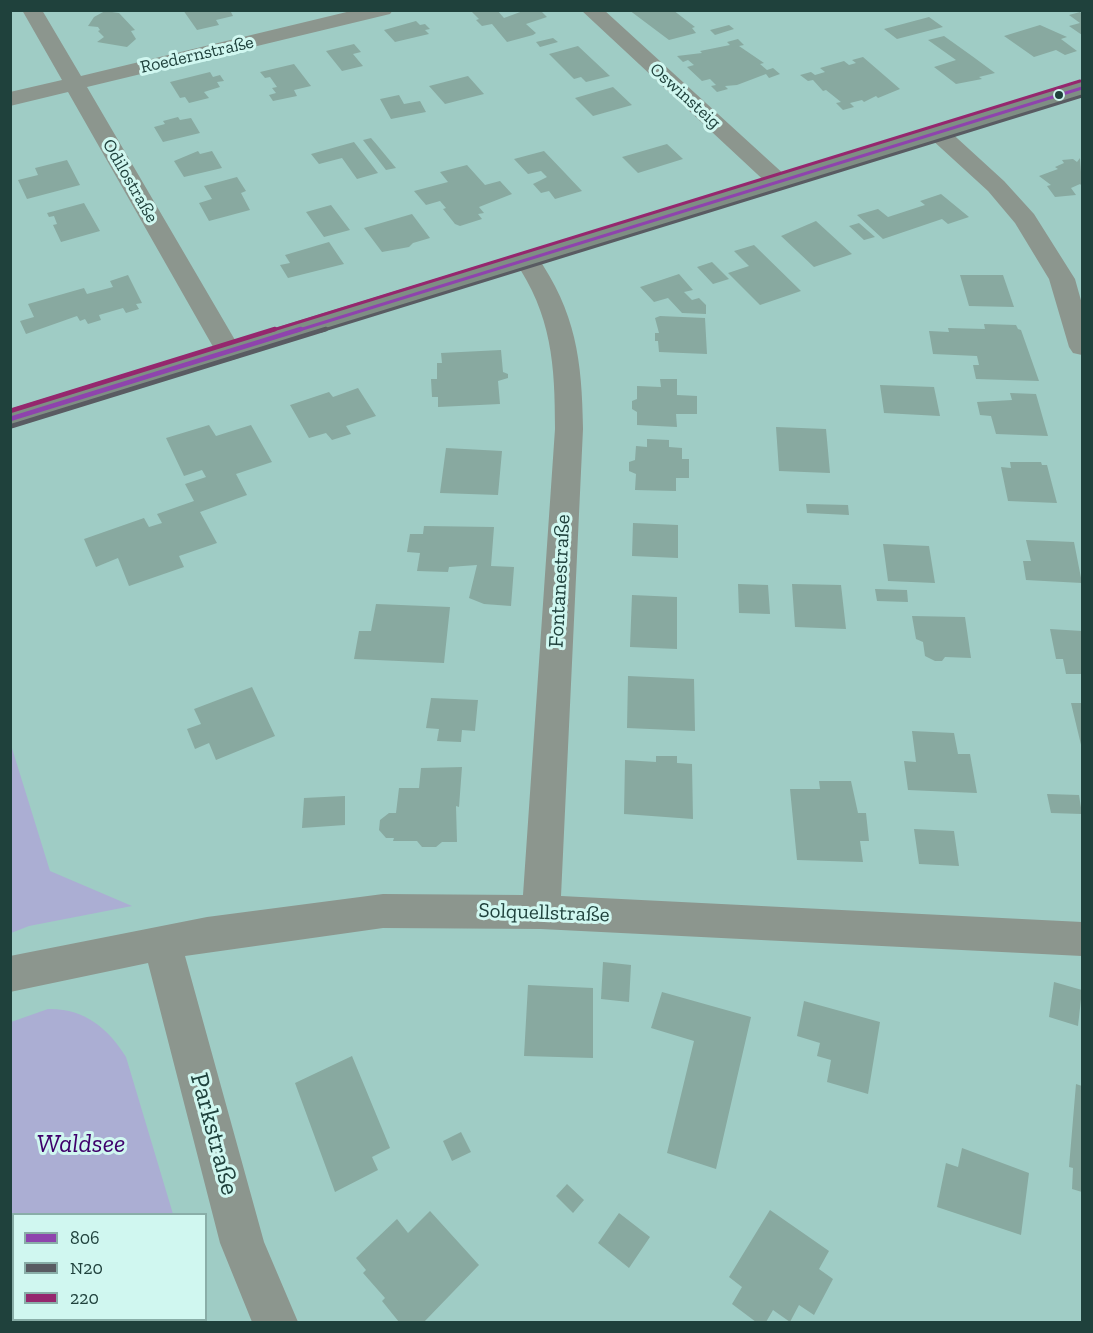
<!DOCTYPE html>
<meta charset="utf-8">
<style>
body{margin:0}
#map{position:relative;width:1093px;height:1333px;overflow:hidden;background:#9fccc5;font-family:"Zilla Slab",serif}
canvas{display:block}
.frame{position:absolute;inset:0;border:12px solid #1f413c;pointer-events:none}
.legend{position:absolute;left:12px;top:1213px;width:195px;height:108px;box-sizing:border-box;background:#d0f7f0;border:2px solid #89aea8;margin:0;padding:8px 10px;list-style:none;font-size:18px;color:#1f413c}
.legend li{display:flex;align-items:center;gap:12px;height:30px}
.legend b{width:30px;border:2px solid #89aea8}
</style>
<div id="map">
<canvas width="1093" height="1333"></canvas>
<div class="frame"></div>
<ul class="legend">
<li><b style="height:8px;background:#8e44ad"></b>806</li>
<li><b style="height:8px;background:#595b62"></b>N20</li>
<li><b style="height:8px;background:#95276e"></b>220</li>
</ul>
</div>
<script>
const context = document.querySelector('canvas').getContext('2d');
context.lineJoin = 'round';
function paint(path, color) { context.fillStyle = color; context.fill(path, 'evenodd'); }
function stroke(path, color, width, dash) { context.strokeStyle = color; context.lineWidth = width; context.lineCap = dash ? 'butt' : 'round'; context.setLineDash(dash || []); context.stroke(path); }
function label(font, color, halo, rows, align = 'center') {
  context.font = font + ' "Zilla Slab",serif'; context.lineWidth = 6; context.setLineDash([]); context.textBaseline = 'middle'; context.strokeStyle = halo; context.fillStyle = color; for (const [text, x, y, turn = 0] of rows) {
    context.save(); context.translate(x, y); context.rotate((+turn || 0) * Math.PI / 180); context.textAlign = isNaN(turn) ? turn : align; if (halo) context.strokeText(text, 0, 0); context.fillText(text, 0, 0); context.restore();
  }
}
const green = new Path2D(`
 M11 745 50 871 132 906 29 926 11 933Z
 M48 1009C84 1008 108 1028 126 1057L173 1214H14V1320L206 1318 207 1322H11V1022Z`);
const building = new Path2D(`
 M183 10H230L233 16 216 20 219 25 197 30Z
 M480 10H497L504 18 523 11 540 10 547 17 526 24 536 33 533 35 507 42 492 24 482 26 476 20 479 19 472 12Z
 M629 10H673L695 27 692 28 696 33 669 40Z
 M105 11 119 13 135 30 131 31 136 39 127 47 97 42 104 37 98 31 100 30 98 27 88 26 94 17Z
 M1080 12 1082 14V35L1069 26 1080 23 1069 15Z
 M929 17 943 27 897 39 884 29Z
 M416 21 420 25 425 24 430 29 425 30 429 34 395 42 384 30Z
 M729 25 734 29 715 35 710 30Z
 M1040 25 1067 37 1061 39 1077 51 1065 55 1056 50 1034 57 1004 36Z
 M944 36 972 56 995 73 979 77 982 79 956 84 934 67 956 60 928 40Z
 M553 38 558 42 540 47 536 42Z
 M738 39 744 45 739 46 764 63 760 64 767 70 773 68 780 74 769 78 766 74 737 85 725 86 728 89 717 92 711 86 716 85 710 79 702 81 687 67 694 65 688 60 683 62 677 56 702 53 700 51 730 45 727 42Z
 M354 44 361 52 353 54 363 66 342 71 326 51Z
 M578 46 610 76 586 82 581 77 574 79 549 54Z
 M863 57 900 89 878 98 876 96 864 102 862 100 850 103 854 107 843 110 836 103 841 102 826 90 823 91 813 80 808 81 800 75 811 72 815 75 825 72 820 68 844 61 849 65 856 63 852 60Z
 M294 64 311 86 294 90 297 96 273 101 269 95 276 93 272 88 277 87 270 77 265 78 260 72Z
 M210 72 213 77 220 75 224 81 217 82 220 87 204 92 209 98 189 103 185 97 180 98 170 82Z
 M468 76 484 94 445 104 429 86Z
 M613 87 632 105 593 116 575 98Z
 M399 95 404 104 420 101 426 112 391 119 380 99Z
 M178 117 180 120 191 118 200 133 163 142 154 127 165 124 163 121Z
 M371 138 377 145 396 168 386 170 363 140Z
 M354 142 378 173 357 179 342 158 319 164 311 154Z
 M667 144 683 159 638 173 622 157Z
 M198 151 200 154 212 151 222 168 184 177 174 161Z
 M544 151 565 173 582 191 555 199 549 191 541 193 533 184 547 177 541 171 528 174 514 159Z
 M1080 158 1082 186 1080 184 1071 188 1076 195 1055 197 1047 186 1051 185 1039 176 1058 169 1055 167 1064 163 1062 160 1073 159 1077 162Z
 M67 160 80 185 27 199 18 180 38 175 35 168Z
 M467 165 485 185 500 181 512 194 479 207 484 213 478 214 482 219 460 226 455 224 443 209 446 208 440 201 426 205 414 191 448 182 440 172Z
 M237 177 246 191 241 193 250 210 209 221 199 203 212 199 204 186Z
 M941 194 969 217 948 224 942 219 883 239 857 215 878 209 888 217 925 205 920 201Z
 M84 203 100 231 61 242 53 225 57 224 54 216 49 217 47 213Z
 M331 205 350 230 324 237 306 212Z
 M412 214 430 238 413 243 409 247 382 252 364 228Z
 M816 221 852 254 814 267 781 236Z
 M859 223 875 237 864 240 849 226Z
 M329 242 344 264 288 278 280 265 290 263 285 255Z
 M754 245 801 291 760 305 728 273 749 266 734 251Z
 M712 262 729 279 713 284 697 267Z
 M679 274 693 290 684 292 692 300 699 298 706 305V314L682 313 668 298 654 302 640 287Z
 M128 275 142 303 136 304 139 309 126 313 123 308 99 315 101 320 88 324 85 319 80 321 77 316 26 334 20 321 34 317 28 304 84 288 87 294 113 287 110 281Z
 M960 275H1003L1014 307 969 306Z
 M660 316 705 318 707 354 659 352 658 341H655V333H659L655 318Z
 M984 324 1016 325 1018 329 1021 330 1039 381 976 379 973 365H979L977 356 933 354 929 331 949 332 948 328 985 329Z
 M501 350 503 372 508 374V378L498 381 500 404 438 407V397H432L431 379H437V363H442L441 353Z
 M660 379H677V395L697 396V414H676L677 427 637 425V412L632 409V401L637 399V386L661 387Z
 M880 385 934 387 940 416 884 413Z
 M358 388 376 416 346 426 351 434 332 440 326 433 309 438 290 405 329 392 333 397Z
 M1010 393 1036 394 1048 436 996 434 991 416 980 415 977 402 1012 400Z
 M209 425 216 436 251 425 272 462 236 474 247 495 200 512 217 543 179 556 184 567 129 586 118 558 96 567 84 539 144 518 149 527 162 523 157 514 194 501 185 484 206 477 202 470 184 476 166 438Z
 M776 427 826 429 830 473 779 471Z
 M647 439 669 440V447L682 448V459H689V478H676V491L635 490 636 474 629 471V462L635 460 636 446 647 447Z
 M446 448 502 451 498 495 440 493Z
 M1010 462H1041L1042 465H1047L1057 503 1008 501 1001 467 1011 468Z
 M806 504 848 505 849 515 807 513Z
 M633 523 678 525V558L632 556Z
 M424 526 494 527 491 566 514 567 511 606 484 604 469 598 477 565 449 567 448 572 417 571 420 553 407 552 410 534H423Z
 M1026 540 1074 542 1082 583 1026 580 1023 561H1031Z
 M883 544 929 546 935 583 888 581Z
 M738 584 768 585 770 614 739 613Z
 M792 584 841 585 846 629 795 627Z
 M875 589 907 590 908 602 877 601Z
 M632 595 677 597V649L630 647Z
 M376 604 450 607 444 663 354 659 359 631H371Z
 M912 616 965 617 971 658 945 657 942 661H935L925 656 923 642 916 639Z
 M1050 629 1082 631V674H1066L1063 659H1056Z
 M628 676 694 679 695 731 627 728Z
 M252 687 275 736 216 760 209 743 195 749 187 729 201 724 194 709Z
 M431 698 478 700 475 731 462 730 461 742 437 741 439 729 426 728Z
 M1071 703H1082V749Z
 M912 731 954 733 958 754H970L977 793 908 790 904 761 916 762Z
 M656 756H677V763L692 764 693 819 624 814 625 760 656 762Z
 M462 767 459 807 456 806 457 842H442L436 847H422L417 841H393L394 838H386L379 830 380 820 389 813H396L399 788H419L421 768Z
 M819 781H851L858 813H866L869 841H860L863 862 797 860 790 789H820Z
 M1047 794 1079 795 1082 814 1051 813Z
 M345 796V825L302 828 304 798Z
 M914 829 954 831 959 866 919 864Z
 M603 962 631 965 629 1002 601 999Z
 M1054 982 1082 990 1078 1026 1049 1017Z
 M528 985 593 988V1058L524 1056Z
 M662 992 751 1017 716 1169 667 1153 694 1041 651 1028Z
 M804 1001 880 1022 868 1094 827 1082 831 1060 817 1056 820 1043 797 1036Z
 M352 1056 390 1148 372 1157 378 1170 335 1192 295 1083Z
 M1076 1084 1082 1086V1192L1072 1189 1073 1168 1069 1167Z
 M461 1132 471 1152 452 1161 443 1141Z
 M962 1148 1029 1173 1021 1235 937 1207 946 1163 958 1167Z
 M567 1184 584 1200 573 1213 556 1196Z
 M770 1210 829 1251 819 1269 833 1279 814 1315 799 1305 790 1322 773 1310 766 1322H756L732 1304 742 1287 729 1277Z
 M430 1211 479 1265 424 1322H399L382 1301 385 1298 363 1273 366 1270 356 1258 397 1219 408 1233Z
 M619 1213 650 1237 629 1268 598 1243Z`);
const minor = new Path2D(`
 M22 10H42L81 76 355 10H393L390 14 87 87 242 352 239 358 229 361 219 358 216 352 68 92 10 106V92L62 80Z
 M581 10H604L787 177 791 182 787 187H771Z
 M938 126 946 128 1004 181 1034 214 1075 279 1082 304V355L1073 353 1069 347 1049 279 1015 223 988 191 930 138 927 133 930 128Z
 M527 252 536 255C576 312 582 360 583 429L561 896 1082 922V956L541 929 383 928 185 956 264 1242 298 1322H252L220 1243 148 963 10 992V956L207 917 383 894 523 895 555 429C555 365 552 315 514 260L518 255Z`);
const primary = new Path2D(`
 M1082 81V95L10 428V409Z`);
const bus1Far1 = new Path2D(`
 M296 331 1082 88`);
const bus1 = new Path2D(`
 M10 419 301 329`);
const bus2Far1 = new Path2D(`
 M321 331 1082 96`);
const bus2 = new Path2D(`
 M12 426 326 329`);
const bus3Far1 = new Path2D(`
 M270 331 1080 81`);
const bus3 = new Path2D(`
 M10 411 275 329`);
const markers = [
 [1059,95,5,"#1f413c"]
];
const farStreetnames = [
 ["Roedernstraße",197,55,-13],
 ["Oswinsteig",685,96,42],
 ["Odilostraße",130,181,60]
];
const streetNames = [
 ["Fontanestraße",560,581,-87],
 ["Solquellstraße",544,913,2]
];
const nearStreetnames = [
 ["Parkstraße",214,1134,75]
];
const nearParknames = [
 ["Waldsee",81,1145]
];
paint(green, '#abaed3');
paint(building, '#88a9a0');
paint(minor, '#8c968e');
paint(primary, '#7f8e84');
stroke(bus1Far1, '#8e44ad', 3);
stroke(bus1, '#8e44ad', 4.5);
stroke(bus2Far1, '#595b62', 3);
stroke(bus2, '#595b62', 4.5);
stroke(bus3Far1, '#95276e', 3);
stroke(bus3, '#95276e', 4.5);
for (const [x, y, r, color] of markers) { const dot = new Path2D(); dot.arc(x, y, r, 0, 2 * Math.PI); context.fillStyle = color; context.fill(dot); stroke(dot, '#d0f7f0', 2); }
label('18px', '#1f413c', '#d0f7f0', farStreetnames);
label('21px', '#1f413c', '#d0f7f0', streetNames);
label('26px', '#1f413c', '#d0f7f0', nearStreetnames);
label('italic 26px', '#3f006b', '#d0f7f0', nearParknames);
</script>
